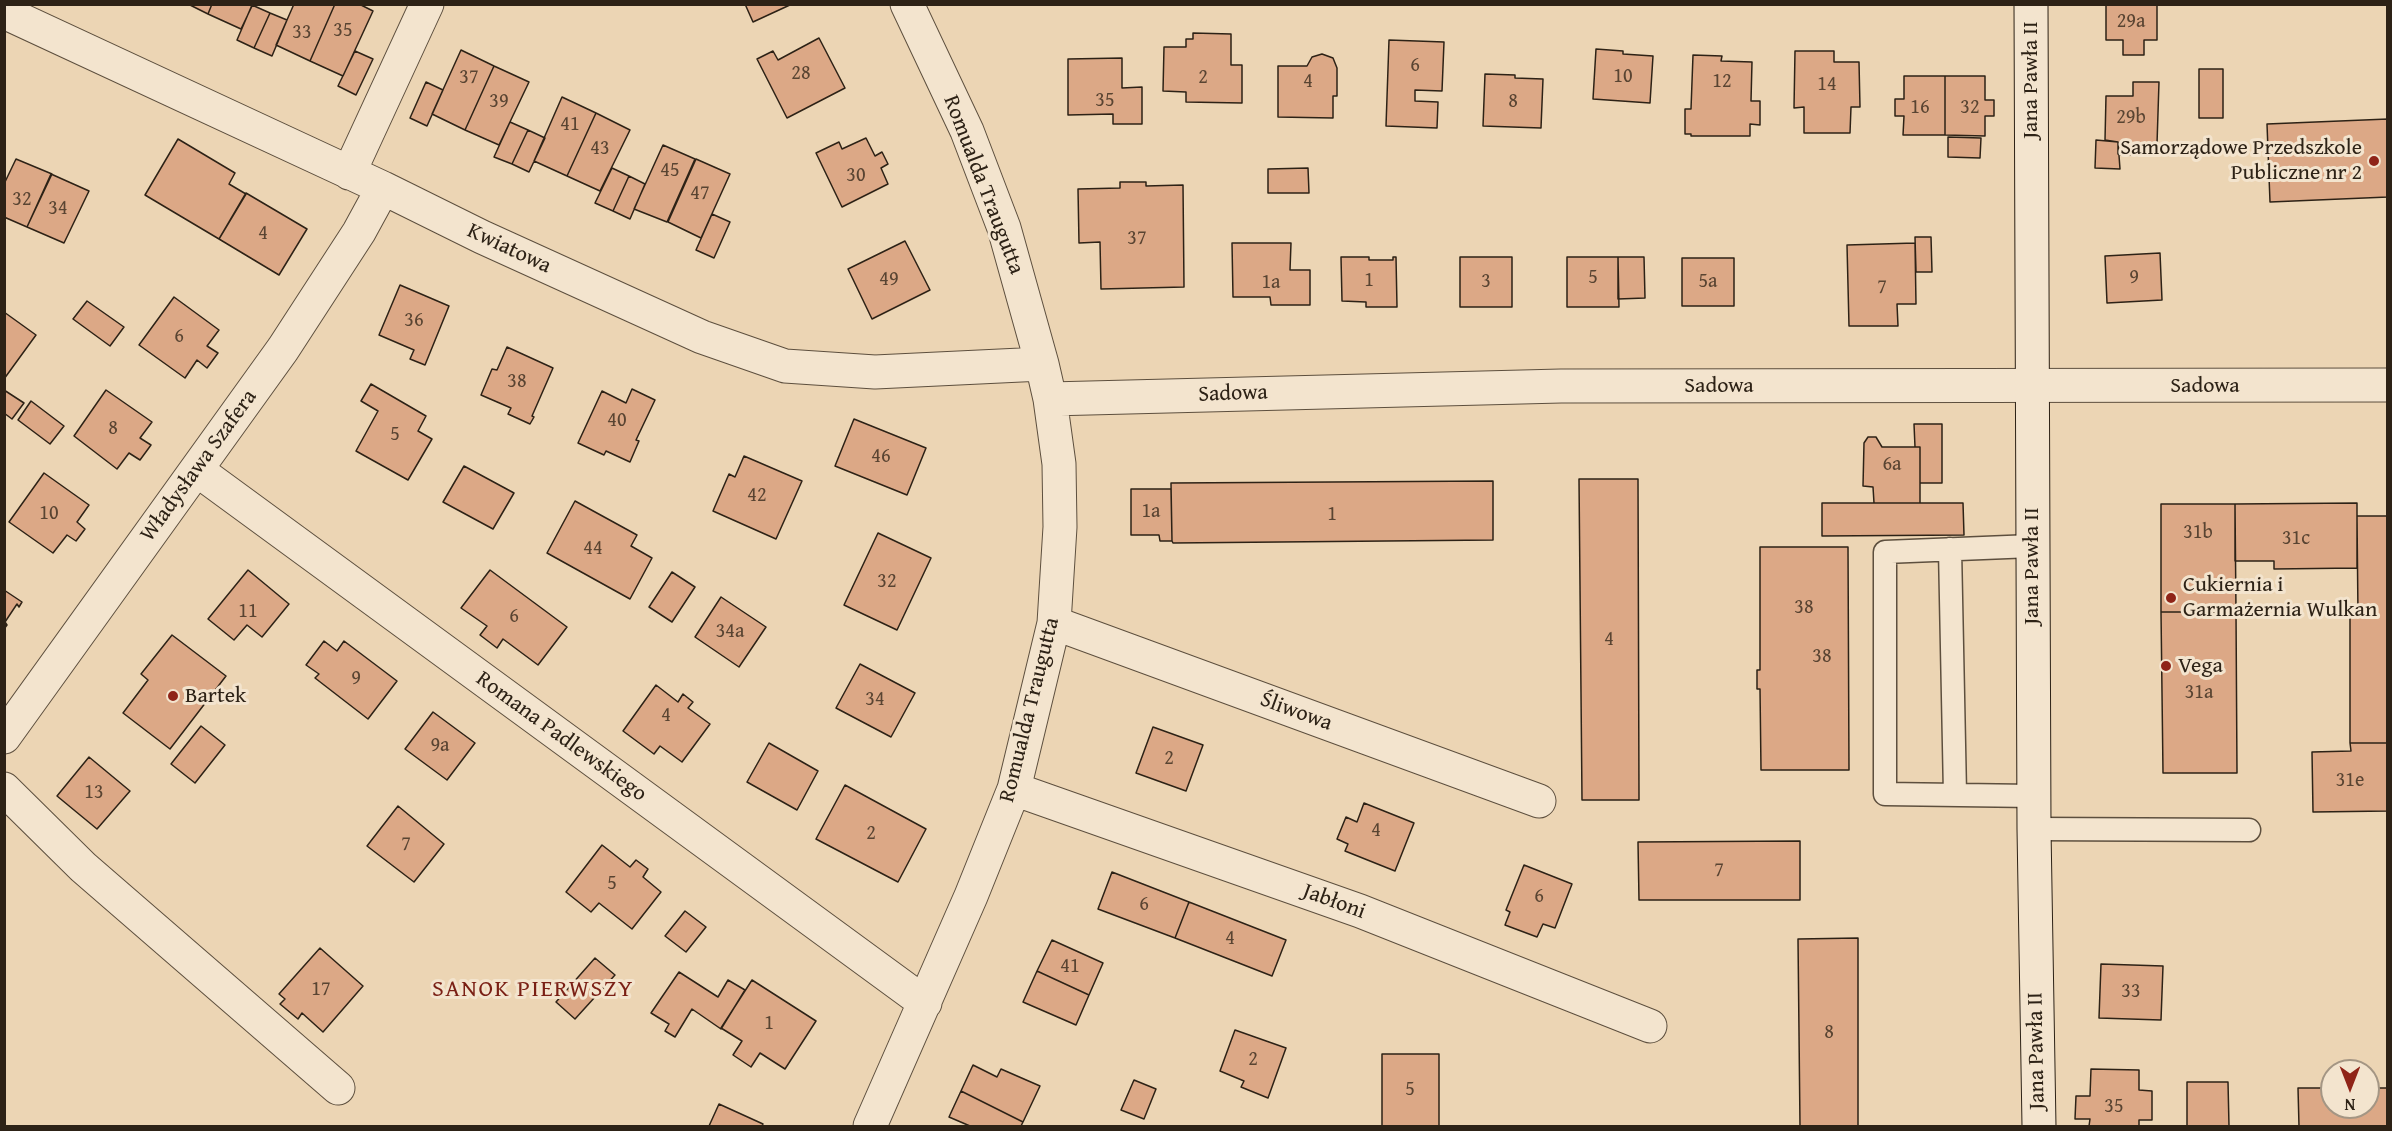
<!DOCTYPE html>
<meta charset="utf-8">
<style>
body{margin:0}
#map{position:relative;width:2392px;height:1131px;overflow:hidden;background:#ecd5b4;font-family:"Gentium Book Plus",serif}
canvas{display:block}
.frame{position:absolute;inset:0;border:6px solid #2d2216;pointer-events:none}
.north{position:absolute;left:2320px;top:1059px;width:60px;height:60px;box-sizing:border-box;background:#f3e4ce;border:2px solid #a49684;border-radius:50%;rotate:180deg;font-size:16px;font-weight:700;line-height:24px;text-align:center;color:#2d2216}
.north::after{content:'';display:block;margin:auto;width:21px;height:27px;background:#8f2418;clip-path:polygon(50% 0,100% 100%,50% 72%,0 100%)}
</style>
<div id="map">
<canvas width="2392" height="1131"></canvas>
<div class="frame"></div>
<div class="north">N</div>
</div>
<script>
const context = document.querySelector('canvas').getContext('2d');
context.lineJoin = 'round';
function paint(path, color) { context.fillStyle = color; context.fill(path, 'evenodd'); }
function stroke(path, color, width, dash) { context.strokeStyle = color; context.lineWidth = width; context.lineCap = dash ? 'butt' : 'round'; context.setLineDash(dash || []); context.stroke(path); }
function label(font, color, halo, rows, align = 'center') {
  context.font = font + ' "Gentium Book Plus",serif'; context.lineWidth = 6; context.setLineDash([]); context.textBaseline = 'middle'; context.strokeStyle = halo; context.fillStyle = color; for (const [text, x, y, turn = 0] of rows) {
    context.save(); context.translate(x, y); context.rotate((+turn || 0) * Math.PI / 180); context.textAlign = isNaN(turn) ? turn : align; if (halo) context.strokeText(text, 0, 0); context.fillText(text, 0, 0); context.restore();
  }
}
const building = new Path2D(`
 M188 4H212L208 14Z
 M212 4H253L241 29 208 14Z
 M294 4H335L310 61 276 45Z
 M335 4H359L373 11 343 76 310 61Z
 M745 4H792L753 22Z
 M2106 4H2157V40H2144V55H2123V40H2106Z
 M252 5 270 13 254 48 237 40Z
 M270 13 287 20 272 56 254 48Z
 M1193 33 1231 34V65H1242V103L1186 102V92L1163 91 1164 47H1186V39H1193Z
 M819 38 845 88 787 118 757 59 773 51 778 60Z
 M1389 40 1444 42 1442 91 1415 90V101L1438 102 1437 128 1386 126Z
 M1596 49 1623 51V54L1653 56 1650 103 1593 99Z
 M461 50 494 66 465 130 432 114Z
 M355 51 373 59 356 95 338 86Z
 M1795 51H1834V62H1859L1860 107H1851L1850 133H1804V107L1794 108Z
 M1322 54 1333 58 1337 68V96H1333V118L1278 117V66H1307L1312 57Z
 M1693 55 1722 56 1721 61 1752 62 1751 101H1760V125L1750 124V136H1691V134H1685V109H1691Z
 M1122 58V88L1142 87V124H1113V114L1068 115V59Z
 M494 66 529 82 499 145 465 130Z
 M2199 69H2223V118H2199Z
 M1485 74 1515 75V78L1543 79 1541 128 1483 126Z
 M1904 76H1945V135H1903L1904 116H1895V99H1904Z
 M1945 76H1985V100H1994V116H1985V136L1945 135Z
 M426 82 443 90 427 126 410 118Z
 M2133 82H2159L2157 144 2136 143V155H2121L2118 154V142L2105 140 2106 96H2133Z
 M562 97 596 113 567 176 534 161Z
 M596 113 630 130 600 191 567 176Z
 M2388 119V197L2270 202 2267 124Z
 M510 122 528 130 512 164 494 157Z
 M528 130 545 138 529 172 512 164Z
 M1948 137 1981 138 1980 158 1948 157Z
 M866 138 875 156 882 152 888 164 881 168 888 184 842 207 816 153 839 142 842 149Z
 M178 139 235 173 229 184 246 194 219 239 145 195Z
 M2096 140 2118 142 2120 169 2095 168Z
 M663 145 695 159 667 222 634 209Z
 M16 159 52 174 27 227 4 217V184Z
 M696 159 730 174 701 238 668 222Z
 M612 168 629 176 613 211 595 203Z
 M1308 168 1309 193H1268V169Z
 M51 174 89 191 64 243 27 227Z
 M629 176 645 184 630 219 613 211Z
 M1120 182H1146V186L1183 185 1184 287 1101 289 1100 242 1079 243 1078 189 1120 188Z
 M246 193 307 229 279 275 219 239Z
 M712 214 730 222 714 258 696 250Z
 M1915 237H1931L1932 272H1916Z
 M905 241 930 290 872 319 848 269Z
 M1232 243H1291L1290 270H1310V305H1271L1270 297H1233Z
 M1915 243 1916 304H1897L1898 326H1849L1847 245Z
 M2160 253 2162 300 2107 303 2105 256Z
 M1341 257H1369V260H1393V257H1396L1397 307H1366V302L1342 301Z
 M1460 257H1512V307H1460Z
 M1567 257H1618L1619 307H1567Z
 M1618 257H1644L1645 298 1618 299Z
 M1682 258H1734V306H1682Z
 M400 285 449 306 425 365 410 359 414 350 379 335Z
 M174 297 219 330 207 346 218 353 207 368 197 360 185 378 139 345Z
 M87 301 124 327 110 346 73 319Z
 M4 312 36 335 4 379Z
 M507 347 553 368 532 416 534 417 530 424 508 414 511 408 481 395 492 369 497 370Z
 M371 384 426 416 418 431 432 439 408 480 356 451 378 411 361 401Z
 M632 389 655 400 636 440 639 441 630 462 606 451 604 455 578 443 602 391 626 403Z
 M4 390 24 403 12 419 4 413Z
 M106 390 152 422 140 438 151 445 140 460 129 453 117 469 74 436Z
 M31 401 64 426 50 444 18 420Z
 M854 419 926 448 907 495 835 466Z
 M1914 424H1942V483H1920V447H1915Z
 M1868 437H1876L1882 447H1920V503H1874L1873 487 1863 486 1864 443Z
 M744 456 802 481 776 539 713 511 729 474 735 477Z
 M464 466 514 493 493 529 443 502Z
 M44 473 89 505 77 522 85 529 76 541 67 535 53 553 9 522Z
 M1579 479H1638L1639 800H1582Z
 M1493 481V540L1173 543 1172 541 1171 483Z
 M1131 489H1171L1172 541H1160L1159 535H1131Z
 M575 501 637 535 631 546 652 558 630 599 547 553Z
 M1822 503H1963L1964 535 1822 536Z
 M2357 503V568L2274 569V561H2235V504Z
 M2161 504H2235L2236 612H2161Z
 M2357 516H2388V743H2350V616H2358Z
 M878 533 931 558 897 630 844 605Z
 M1760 547H1848L1849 770H1761L1760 689H1757V670H1760Z
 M248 570 289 604 262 637 247 625 234 640 208 619Z
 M490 570 567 627 538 665 503 639 497 648 480 635 487 626 461 608Z
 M672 572 695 587 672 622 649 607Z
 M4 590 22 602 19 607 17 604 5 622 7 625 4 629Z
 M721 597 766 627 739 667 695 637Z
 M2161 612H2236L2237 773H2163Z
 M172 635 226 676 170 749 123 713 148 680 141 674Z
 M324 641 337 651 344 641 397 681 368 719 315 678 319 674 306 665Z
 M860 664 915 693 891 737 836 708Z
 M656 685 678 702 683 694 693 702 688 708 710 724 682 762 660 746 654 754 623 731Z
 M433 712 475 743 447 780 405 749Z
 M201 726 225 745 195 783 171 764Z
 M1153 727 1203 745 1186 791 1136 773Z
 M769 743 818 771 797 810 747 782Z
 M2350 743H2388V811L2313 812 2312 752 2351 751Z
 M89 757 130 791 97 829 57 796Z
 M845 785 926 829 898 882 816 839Z
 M1364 803 1414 823 1395 871 1345 851 1348 844 1337 839 1346 817 1357 822Z
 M398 806 444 844 414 882 367 846Z
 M1800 841V900H1639L1638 842Z
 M602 845 630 867 636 860 648 869 643 877 661 892 632 929 599 903 591 912 566 892Z
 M1524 865 1572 884 1555 928 1543 924 1537 937 1505 925 1510 912 1506 910Z
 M1112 872 1189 902 1175 938 1098 909Z
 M1189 902 1286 940 1272 976 1175 938Z
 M685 911 706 927 686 952 665 936Z
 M1858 938V1126H1800L1798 939Z
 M1052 940 1103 963 1089 995 1037 971Z
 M320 948 363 986 323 1032 302 1013 298 1019 280 1004 285 999 279 994Z
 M595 958 615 975 575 1019 556 1002Z
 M2101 964 2163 966 2161 1020 2099 1018Z
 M1037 971 1089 995 1076 1025 1023 1002Z
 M679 972 718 997 728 980 745 990 721 1029 692 1009 675 1037 665 1031 669 1024 651 1013Z
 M752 980 816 1021 785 1069 760 1053 751 1067 733 1055 742 1041 721 1028Z
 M1235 1030 1286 1048 1268 1098 1241 1087 1244 1081 1220 1071Z
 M1382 1054H1439V1126H1382Z
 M973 1065 997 1077 1001 1069 1040 1086 1023 1122 961 1091Z
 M2091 1069 2139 1070V1090L2152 1091V1120H2139V1126H2089L2090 1119H2075L2076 1096H2090Z
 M1134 1080 1156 1089 1144 1119 1121 1110Z
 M2187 1082H2228L2229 1126H2187Z
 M2298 1088H2332V1107H2368V1088H2388V1126H2299Z
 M961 1091 1023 1122 1021 1126H970L949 1117Z
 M719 1104 763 1124 762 1126H709Z`);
const lane = new Path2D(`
 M2032 546 1885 552V794L2034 796
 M1950 549 1955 794
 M2034 829 2249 830`);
const street = new Path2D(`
 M4 12 383 188 482 237 702 337 785 366 875 372 1042 364
 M349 173 427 4
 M1050 399 1561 386 2388 385
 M197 470 925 1003
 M1054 623 1539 801
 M4 737 283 349 359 232 383 188
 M4 789 83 867 338 1088
 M1014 789 1360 911 1650 1026
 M870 1126 971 896 1014 789 1054 623 1060 527 1059 464 1050 399 1042 364 1004 228 967 131 907 4`);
const secondary = new Path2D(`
 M2031 4 2034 829 2039 1126`);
const markers = [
 [2374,161,6,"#8f2418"],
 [2171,598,6,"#8f2418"],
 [2166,666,6,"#8f2418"],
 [173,696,6,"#8f2418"]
];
const numberNames = [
 ["29a",2131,22],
 ["35",343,31],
 ["33",302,33],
 ["6",1415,66],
 ["28",801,74],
 ["10",1623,77],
 ["37",469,78],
 ["2",1203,78],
 ["4",1308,82],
 ["12",1722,82],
 ["14",1827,85],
 ["35",1105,101],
 ["39",499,102],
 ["8",1513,102],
 ["16",1920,108],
 ["32",1970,108],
 ["29b",2131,118],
 ["41",570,125],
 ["43",600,149],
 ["45",670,171],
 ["30",856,176],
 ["47",700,194],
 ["32",22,200],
 ["34",58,209],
 ["4",263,234],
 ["37",1137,239],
 ["5",1593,278],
 ["9",2134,278],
 ["49",889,280],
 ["1",1369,281],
 ["3",1486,282],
 ["5a",1708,282],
 ["1a",1271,283],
 ["7",1882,288],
 ["36",414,321],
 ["6",179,337],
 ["38",517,382],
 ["40",617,421],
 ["8",113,429],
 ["5",395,435],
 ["46",881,457],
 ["6a",1892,465],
 ["42",757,496],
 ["1a",1151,512],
 ["10",49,514],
 ["1",1332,515],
 ["31b",2198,533],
 ["31c",2296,539],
 ["44",593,549],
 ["32",887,582],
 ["38",1804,608],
 ["11",248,612],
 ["6",514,617],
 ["34a",730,632],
 ["4",1609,640],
 ["38",1822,657],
 ["9",356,679],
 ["31a",2199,693],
 ["34",875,700],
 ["4",666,716],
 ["9a",440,746],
 ["2",1169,759],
 ["31e",2350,781],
 ["13",94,793],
 ["4",1376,831],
 ["2",871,834],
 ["7",406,845],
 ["7",1719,871],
 ["5",612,884],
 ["6",1539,897],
 ["6",1144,905],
 ["4",1230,939],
 ["41",1070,967],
 ["17",321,990],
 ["33",2131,992],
 ["1",769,1024],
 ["8",1829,1033],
 ["2",1253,1060],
 ["5",1410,1090],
 ["35",2114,1107]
];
const streetNames = [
 ["Jana Pawła II",2031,80,-90],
 ["Romualda Traugutta",983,185,69],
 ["Kwiatowa",509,249,25],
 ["Sadowa",1719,386],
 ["Sadowa",2205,386],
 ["Sadowa",1233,394,-2],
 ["Władysława Szafera",199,466,-54],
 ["Jana Pawła II",2032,566,-90],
 ["Romualda Traugutta",1030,710,-76],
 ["Śliwowa",1296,712,20],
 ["Romana Padlewskiego",561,737,36],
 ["Jabłoni",1334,902,20],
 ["Jana Pawła II",2037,1051,-91]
];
const poiNames = [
 ["Samorządowe Przedszkole",2362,148,"right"],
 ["Publiczne nr 2",2362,173,"right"],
 ["Cukiernia i",2183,585],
 ["Garmażernia Wulkan",2183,610],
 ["Vega",2178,666],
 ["Bartek",185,696]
];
const neighbourhoodNames = [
 ["SANOK PIERWSZY",533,990]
];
paint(building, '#dca886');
stroke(building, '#2d2216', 1.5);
stroke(lane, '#5d4f3e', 25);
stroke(street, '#5d4f3e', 35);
stroke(secondary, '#2d2216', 35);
stroke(lane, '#f3e4ce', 22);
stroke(street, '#f3e4ce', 33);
stroke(secondary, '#f3e4ce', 33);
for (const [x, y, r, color] of markers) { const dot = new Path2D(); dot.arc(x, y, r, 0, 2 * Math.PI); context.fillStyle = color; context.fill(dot); stroke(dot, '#f3e4ce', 2); }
label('20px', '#594432', null, numberNames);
label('22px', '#2d2216', '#f3e4ce', streetNames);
label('22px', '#2d2216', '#f3e4ce', poiNames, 'left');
context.letterSpacing = '1.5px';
label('24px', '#7a1f14', '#f3e4ce', neighbourhoodNames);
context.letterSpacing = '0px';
</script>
